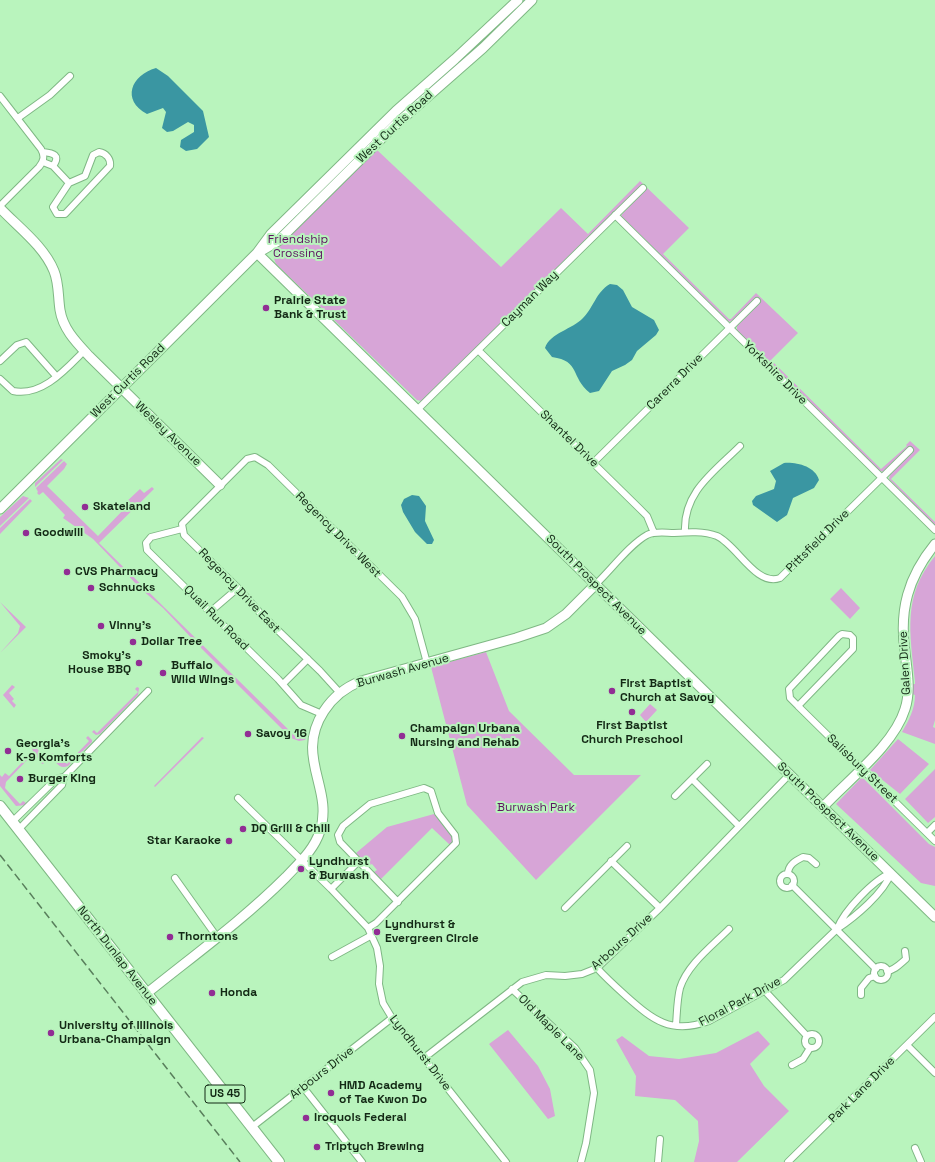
<!DOCTYPE html>
<style>
body{margin:0}
canvas{display:block;background:#b9f4bd}
</style>
<canvas width="935" height="1162"></canvas>
<script>
const context = document.querySelector('canvas').getContext('2d');
context.lineJoin = 'round';
function paint(path, color) { context.fillStyle = color; context.fill(path, 'evenodd'); }
function stroke(path, color, width, dash) { context.strokeStyle = color; context.lineWidth = width; context.lineCap = dash ? 'butt' : 'round'; context.setLineDash(dash || []); context.stroke(path); }
function label(font, color, halo, rows, align = 'center') {
  context.font = font + ' "Space Grotesk",sans-serif'; context.lineWidth = 4; context.setLineDash([]); context.textBaseline = 'middle'; context.strokeStyle = halo; context.fillStyle = color; for (const [text, x, y, turn = 0] of rows) {
    context.save(); context.translate(x, y); context.rotate((+turn || 0) * Math.PI / 180); context.textAlign = isNaN(turn) ? turn : align; if (halo) context.strokeText(text, 0, 0); context.fillText(text, 0, 0); context.restore();
  }
}
const green = new Path2D(`
 M376 149 501 267 561 208 588 234 640 181 689 228 663 254 729 319H731L756 293 798 333 771 360 881 469 907 446 906 445 910 441 920 450 891 479 935 522V526L889 479 890 475 913 452 908 448 886 471 883 472 878 470 737 331V326L760 303 755 298 733 320 729 322 623 218 621 216 623 213 645 190 641 186 427 397 421 401 417 400 276 264C273 257 273 254 276 247Z
 M61 459 63 460 35 487V492V483Z
 M64 461 67 464 64 469 47 486 98 536 127 506 125 503 140 489 144 493 152 487 154 489 99 543 297 738 307 736 305 740 299 741 291 738 201 648 200 645 199 646 163 608 141 589 93 539 63 518 65 515 43 492 39 495 37 493 38 492 36 488Z
 M23 496 29 498 0 526V517Z
 M30 499 32 501 0 534V528Z
 M935 556V720L933 727 935 728V744L902 732C909 720 915 709 915 695L912 694V684H915V681C910 633 902 596 935 556Z
 M841 588 860 608 850 619 830 599Z
 M0 602 26 627 0 653 18 633 20 626Z
 M486 652 509 711 574 775H641L536 880 467 805 431 667Z
 M12 685 15 687 9 693 14 699 12 701 16 705 14 708 3 695Z
 M137 687 139 688 138 695 100 734 96 735 92 732 94 730 97 733 138 692 135 689Z
 M650 704 657 710 646 722 640 715Z
 M88 736 92 740V742L68 766C59 770 56 762 51 755L52 753 63 763 64 761 67 764 89 741 86 738Z
 M202 737 204 738 155 787 154 786Z
 M898 739 929 764 900 794 870 770Z
 M33 746 36 747 47 762 42 764 34 753 6 782 5 788 20 804 23 801 26 803 39 792 26 805 16 806 0 786V775L2 777 5 773 9 776 33 751 31 747Z
 M935 769V817L928 823 905 799Z
 M862 777 929 844 935 847V886L921 883 836 804Z
 M434 814 453 836 454 841 450 845 432 828 381 879 374 872 377 870 372 864 368 866 356 853 387 827Z
 M508 1030 538 1066 550 1089 555 1116 548 1119 489 1044Z
 M758 1031 770 1044 750 1064 764 1086 789 1111 737 1162H694L699 1141 698 1121 675 1100 635 1096 636 1076 616 1040 622 1036 649 1056 679 1059 716 1053Z`);
const water = new Path2D(`
 M156 68 168 76 203 111 209 137 197 149 186 151 180 147 181 140 194 132V125L188 122 173 131 167 132 162 128 166 112 163 108 147 114C121 100 131 75 156 68Z
 M610 284 617 285 623 290 632 307 654 320 659 330 656 335 637 351 632 360 625 365 612 371 599 391 590 393C570 377 581 361 552 357L545 348C550 333 573 329 583 318 594 307 596 292 610 284Z
 M784 463C796 462 815 466 819 480L814 488 793 498 787 515 777 522 753 505 752 501 756 496 774 489 776 481 770 471Z
 M412 495 419 496 426 506 425 521 434 540 432 544H427L415 532 403 512 401 505 404 499Z`);
const street = new Path2D(`
 M0 96 41 149C45 156 44 161 39 167L0 206
 M18 118 50 95 70 76
 M43 152C53 153 61 155 53 166
 M99 152C106 153 111 159 110 166L65 214H57L53 207 69 183 85 176 93 155Z
 M43 162 53 166 69 183
 M615 215 935 530
 M478 350 640 509 647 516 654 533
 M0 361 17 345 26 342 56 376
 M0 379 13 391C42 397 66 369 84 351
 M418 409 643 188
 M593 463 757 301
 M182 529 151 537 146 543 147 550 278 679 301 705 322 714
 M685 532C683 492 714 472 740 446
 M596 584C611 570 629 545 647 535 655 531 666 533 674 533 688 532 704 531 717 536 737 545 756 587 780 578L910 450
 M210 612 238 588
 M842 634 850 635 853 638V649L798 706 790 698 789 689 839 636Z
 M283 684 308 659
 M340 693 320 671 262 615 238 588 184 535 182 524 247 459 255 457 268 465 402 597 415 619 427 663
 M798 706 935 841
 M692 779 739 826
 M675 796 707 764
 M238 798 331 889 368 928 377 948 380 966 379 984 383 1003 392 1018 506 1162
 M13 821 56 779 64 777
 M19 829 62 785 64 777 70 771 148 691
 M927 833 935 825
 M611 861 660 908
 M788 874C788 865 795 861 803 857L809 858 816 864
 M780 881a7 7 0 1 1 14 0a7 7 0 1 1-14 0Z
 M175 878 217 937
 M792 885 876 969
 M331 889 358 862
 M565 908 627 846
 M368 928 376 923 456 843 455 835 438 813 431 791 424 788 370 804 343 826 338 835 340 842 398 902
 M837 929C844 911 873 880 891 873
 M332 957 372 935
 M874 973a7 7 0 1 1 14 0a7 7 0 1 1-14 0Z
 M597 968C606 978 616 987 626 996 653 1020 671 1035 709 1021L784 980 837 929C855 917 884 893 891 873
 M887 971C895 970 900 964 906 959L905 951
 M512 989 575 1048 590 1070 594 1093 586 1143 581 1162
 M764 990 807 1036
 M861 995V988L869 978 875 976
 M676 1025C677 1013 677 1000 680 988 687 965 712 946 729 929
 M805 1041a7 7 0 1 1 14 0a7 7 0 1 1-14 0Z
 M907 1045 935 1073
 M424 1058 522 982 546 975 565 976 582 974 597 968 660 908 789 775
 M792 1065 803 1059 810 1048
 M303 1087 362 1162
 M252 1127 392 1018
 M915 1148 921 1162
 M658 1162 660 1139
 M788 1162 935 1017`);
const secondary = new Path2D(`
 M0 208C18 227 44 246 54 271 59 283 58 297 60 310 63 329 76 342 89 356L220 485
 M261 251 278 241 393 127 483 48 532 0
 M257 253 935 917
 M0 509 257 253 271 234 396 111 455 59 518 0
 M823 807C849 779 894 745 905 709 911 691 907 671 905 652 899 610 908 577 935 544
 M146 994C193 956 243 920 286 877 299 863 314 850 320 831 334 788 294 757 324 711 333 697 346 687 361 681L516 638 546 628 566 614 596 584`);
const primary = new Path2D(`
 M0 806 279 1162`);
const rail = new Path2D(`
 M0 855 240 1162`);
const markers = [
 [266,308,4,"#912d94"],
 [85,507,4,"#912d94"],
 [26,533,4,"#912d94"],
 [67,572,4,"#912d94"],
 [91,588,4,"#912d94"],
 [101,626,4,"#912d94"],
 [133,642,4,"#912d94"],
 [139,663,4,"#912d94"],
 [163,673,4,"#912d94"],
 [612,691,4,"#912d94"],
 [632,712,4,"#912d94"],
 [248,734,4,"#912d94"],
 [402,736,4,"#912d94"],
 [8,751,4,"#912d94"],
 [20,779,4,"#912d94"],
 [243,829,4,"#912d94"],
 [229,841,4,"#912d94"],
 [301,869,4,"#912d94"],
 [377,932,4,"#912d94"],
 [170,937,4,"#912d94"],
 [212,993,4,"#912d94"],
 [51,1033,4,"#912d94"],
 [331,1093,4,"#912d94"],
 [306,1118,4,"#912d94"],
 [317,1147,4,"#912d94"]
];
const shields = [
 [225,1094,40]
];
const shieldNames = [
 ["US 45",225,1094]
];
const streetNames = [
 ["West Curtis Road",395,127,-43],
 ["Cayman Way",530,299,-45],
 ["Yorkshire Drive",775,373,45],
 ["West Curtis Road",128,381,-45],
 ["Carerra Drive",675,382,-45],
 ["Wesley Avenue",168,434,44],
 ["Shantel Drive",569,439,44],
 ["Regency Drive West",338,535,45],
 ["Pittsfield Drive",818,541,-45],
 ["South Prospect Avenue",596,585,45],
 ["Regency Drive East",239,591,46],
 ["Quail Run Road",216,618,45],
 ["Galen Drive",905,663,-93],
 ["Burwash Avenue",403,671,-16],
 ["Salisbury Street",862,769,44],
 ["South Prospect Avenue",828,812,44],
 ["Arbours Drive",622,942,-42],
 ["North Dunlap Avenue",117,956,52],
 ["Floral Park Drive",740,1002,-28],
 ["Old Maple Lane",551,1028,45],
 ["Lyndhurst Drive",420,1053,52],
 ["Arbours Drive",322,1073,-38],
 ["Park Lane Drive",862,1090,-45]
];
const parkNames = [
 ["Friendship",298,240],
 ["Crossing",298,254],
 ["Burwash Park",536,808]
];
const poiNames = [
 ["Prairie State",274,301],
 ["Bank & Trust",274,315],
 ["Skateland",93,507],
 ["Goodwill",34,533],
 ["CVS Pharmacy",75,572],
 ["Schnucks",99,588],
 ["Vinny's",109,626],
 ["Dollar Tree",141,642],
 ["Smoky's",131,656,"right"],
 ["House BBQ",131,670,"right"],
 ["Buffalo",171,666],
 ["Wild Wings",171,680],
 ["First Baptist",620,684],
 ["Church at Savoy",620,698],
 ["First Baptist",632,726,"center"],
 ["Church Preschool",632,740,"center"],
 ["Champaign Urbana",410,729],
 ["Nursing and Rehab",410,743],
 ["Savoy 16",256,734],
 ["Georgia's",16,744],
 ["K-9 Komforts",16,758],
 ["Burger King",28,779],
 ["DQ Grill & Chill",251,829],
 ["Star Karaoke",221,841,"right"],
 ["Lyndhurst",309,862],
 ["& Burwash",309,876],
 ["Lyndhurst &",385,925],
 ["Evergreen Circle",385,939],
 ["Thorntons",178,937],
 ["Honda",220,993],
 ["University of Illinois",59,1026],
 ["Urbana-Champaign",59,1040],
 ["HMD Academy",339,1086],
 ["of Tae Kwon Do",339,1100],
 ["Iroquois Federal",314,1118],
 ["Triptych Brewing",325,1147]
];
paint(green, '#d7a5d7');
paint(water, '#3a96a2');
stroke(street, '#7fb884', 8);
stroke(secondary, '#7fb884', 11);
stroke(primary, '#7fb884', 12);
stroke(street, '#fff', 6);
stroke(secondary, '#fff', 9);
stroke(primary, '#fff', 10);
stroke(rail, '#597f5c', 1.5, [8, 4]);
for (const [x, y, r, color] of markers) { const dot = new Path2D(); dot.arc(x, y, r, 0, 2 * Math.PI); context.fillStyle = color; context.fill(dot); stroke(dot, '#b9f4bd', 1.5); }
for (const [x, y, w] of shields) { const box = new Path2D(); box.roundRect(x - w / 2, y - 9, w, 18, 3); context.fillStyle = '#b9f4bd'; context.fill(box); stroke(box, '#132915', 1); }
label('bold 11px', '#132915', null, shieldNames);
label('12px', '#132915', '#b9f4bd', streetNames);
label('12px', '#5e1461', '#b9f4bd', parkNames);
label('bold 12px', '#132915', '#b9f4bd', poiNames, 'left');
</script>
